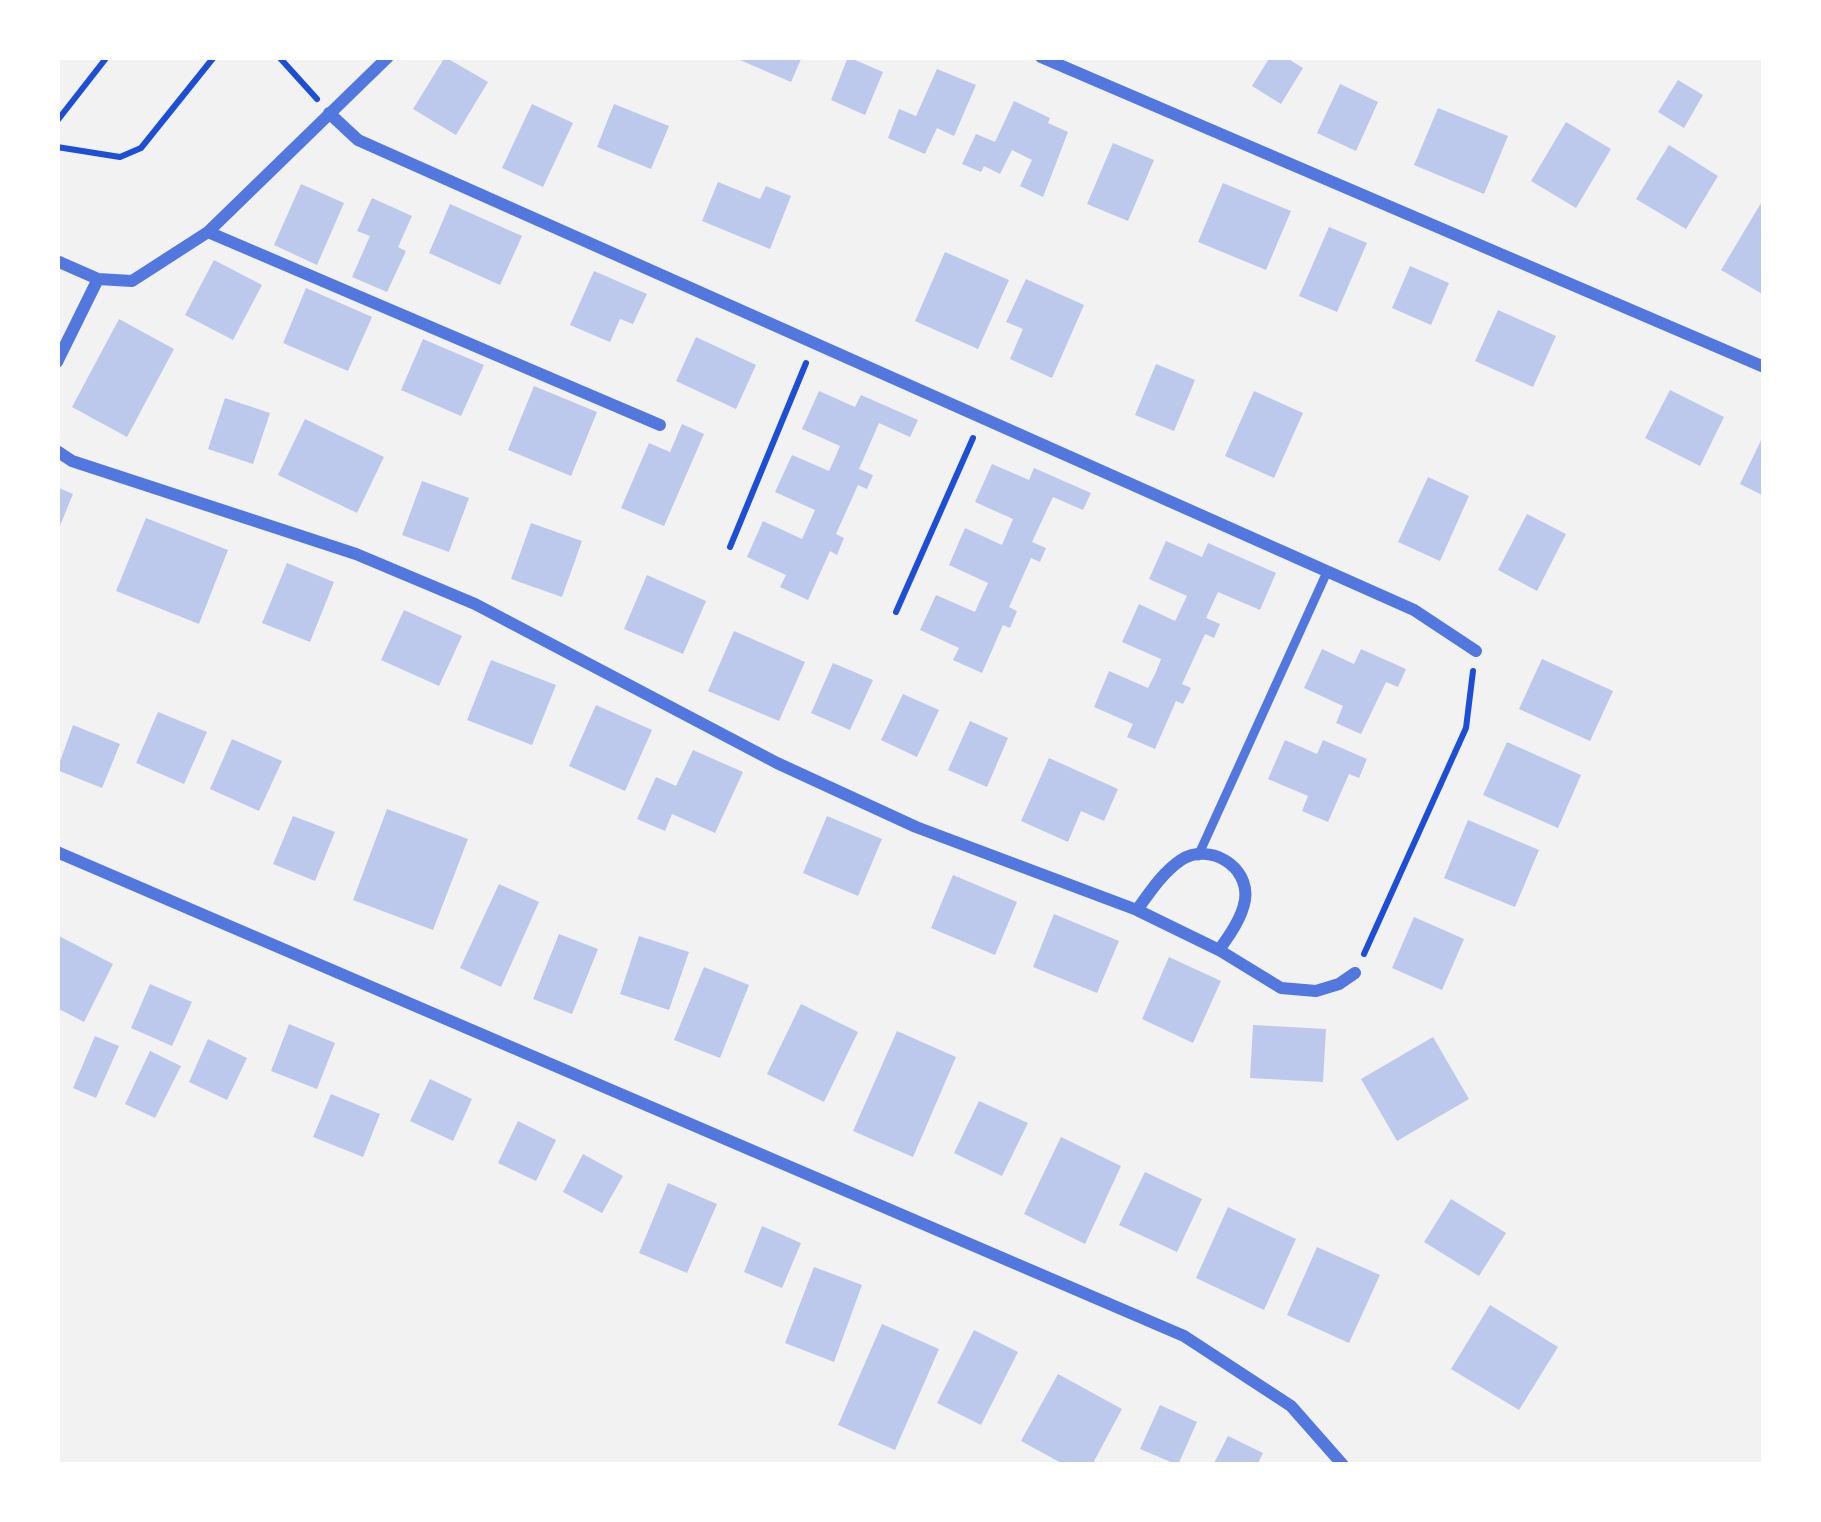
<!DOCTYPE html>
<style>
body{margin:0}
#map{position:relative;width:1821px;height:1522px;overflow:hidden;background:#f2f2f2;font-family:"PT Sans",sans-serif}
canvas{display:block}
.frame{position:absolute;inset:0;border:60px solid #fff;pointer-events:none}
</style>
<div id="map">
<canvas width="1821" height="1522"></canvas>
<div class="frame"></div>
</div>
<script>
const context = document.querySelector('canvas').getContext('2d');
context.lineJoin = 'round';
function paint(path, color) { context.fillStyle = color; context.fill(path, 'evenodd'); }
function stroke(path, color, width, dash) { context.strokeStyle = color; context.lineWidth = width; context.lineCap = dash ? 'butt' : 'round'; context.setLineDash(dash || []); context.stroke(path); }
const building = new Path2D(`
 M445 57 488 82 456 135 413 109Z
 M733 57H802L791 82Z
 M848 57 883 72 865 115 831 100Z
 M1270 57H1285L1303 68 1281 104 1252 86Z
 M937 69 976 85 954 136 937 128 925 154 888 138 899 109 916 116Z
 M1678 80 1703 95 1684 128 1658 112Z
 M1340 84 1378 102 1356 151 1317 133Z
 M1014 101 1050 118 1048 123 1068 132 1043 197 1020 186 1032 160 1012 150 1000 174 984 166 981 172 962 164 976 134 995 142Z
 M532 104 573 123 543 187 502 168Z
 M614 104 669 126 651 169 597 147Z
 M1438 108 1508 136 1484 194 1414 165Z
 M1566 122 1611 149 1576 208 1531 181Z
 M1113 143 1154 160 1128 221 1087 204Z
 M1669 145 1718 176 1686 229 1636 199Z
 M718 182 760 199 766 186 791 196 770 249 702 221Z
 M1223 183 1291 211 1266 270 1198 242Z
 M301 184 344 203 317 265 274 245Z
 M372 198 412 216 398 247 406 251 387 292 352 277 370 236 357 231Z
 M1764 198V295L1721 270Z
 M450 204 522 236 500 285 429 253Z
 M1329 227 1367 243 1337 312 1299 296Z
 M945 252 1009 280 978 349 915 321Z
 M214 260 262 285 233 340 185 315Z
 M1410 266 1449 283 1431 325 1392 308Z
 M594 271 647 294 633 324 620 319 610 342 570 325Z
 M1026 279 1084 305 1052 378 1010 359 1023 329 1006 322Z
 M306 288 372 317 348 371 283 343Z
 M1498 310 1556 336 1533 387 1475 361Z
 M119 319 174 349 127 437 72 407Z
 M696 337 756 365 736 409 676 381Z
 M423 339 484 365 461 416 401 390Z
 M1156 364 1195 380 1174 431 1135 415Z
 M534 386 597 412 571 476 508 450Z
 M1670 390 1724 417 1700 466 1645 438Z
 M819 391 855 407 861 395 918 420 910 437 879 423 859 469 873 475 867 489 858 485 836 534 844 538 837 555 830 551 808 600 780 587 786 575 747 557 763 521 802 539 815 510 775 492 792 455 829 471 835 458 840 446 802 429Z
 M1254 391 1303 413 1274 478 1225 456Z
 M225 398 270 413 253 464 208 449Z
 M305 419 384 457 357 513 278 475Z
 M682 424 704 434 664 526 621 508 649 443 670 452Z
 M1764 434V496L1740 484Z
 M992 464 1029 480 1034 468 1091 493 1083 510 1053 497 1032 542 1046 548 1040 562 1031 558 1009 607 1017 611 1010 628 1003 625 982 673 953 660 959 648 920 630 936 595 975 612 982 596 988 583 949 565 965 528 1002 545 1013 519 975 502Z
 M1428 477 1469 496 1440 561 1398 542Z
 M422 481 469 498 449 552 402 535Z
 M57 487 73 494 57 533Z
 M1527 514 1566 534 1537 591 1498 570Z
 M146 518 228 550 199 624 116 591Z
 M531 523 582 541 562 597 511 579Z
 M1166 541 1202 557 1208 543 1276 573 1260 610 1218 592 1206 618 1220 624 1214 638 1205 634 1182 684 1191 688 1183 704 1176 701 1155 749 1127 737 1133 724 1094 707 1109 671 1148 688 1156 672 1161 659 1122 642 1139 604 1175 621 1187 596 1149 579Z
 M287 563 334 582 310 642 262 623Z
 M647 575 706 601 683 654 624 629Z
 M404 610 462 636 439 686 381 660Z
 M734 631 805 662 779 721 708 691Z
 M1322 649 1354 664 1361 649 1406 669 1398 687 1386 682 1361 734 1336 723 1343 706 1304 688Z
 M1542 659 1613 691 1590 741 1519 709Z
 M491 660 556 685 532 745 467 720Z
 M833 663 873 680 850 730 811 713Z
 M903 694 939 710 917 757 881 740Z
 M596 705 652 730 625 791 569 766Z
 M158 712 207 732 184 784 136 763Z
 M970 721 1008 738 987 787 948 770Z
 M73 725 120 744 102 788 57 770Z
 M232 739 282 761 259 811 210 789Z
 M1285 740 1317 754 1323 740 1367 759 1359 778 1349 774 1328 822 1302 811 1308 796 1268 779Z
 M1507 742 1581 775 1558 828 1483 795Z
 M693 750 743 772 715 833 672 814 665 831 637 819 656 777 676 786Z
 M1049 758 1118 789 1104 821 1081 811 1068 842 1021 821Z
 M387 809 468 839 433 930 353 900Z
 M293 816 335 832 315 881 273 864Z
 M827 816 882 839 858 896 803 873Z
 M1468 820 1539 850 1515 907 1444 878Z
 M953 875 1017 902 995 955 931 928Z
 M499 884 539 902 501 987 460 968Z
 M1054 914 1119 941 1097 993 1033 967Z
 M1414 917 1464 939 1442 990 1392 968Z
 M559 934 598 949 572 1014 533 999Z
 M57 935 113 964 84 1022 57 1008Z
 M639 936 689 952 669 1010 620 994Z
 M1169 957 1221 981 1193 1043 1142 1019Z
 M704 967 749 985 720 1058 674 1040Z
 M150 984 192 1002 172 1046 131 1028Z
 M801 1004 858 1032 824 1102 767 1074Z
 M289 1024 335 1043 317 1089 271 1071Z
 M1253 1025 1326 1029 1323 1082 1250 1078Z
 M897 1031 956 1057 913 1157 853 1131Z
 M95 1036 119 1046 96 1098 73 1088Z
 M1433 1037 1469 1099 1397 1141 1361 1079Z
 M208 1039 247 1058 227 1100 189 1082Z
 M150 1051 181 1066 155 1118 125 1104Z
 M430 1079 472 1099 453 1141 410 1121Z
 M331 1094 380 1114 363 1157 313 1137Z
 M979 1101 1028 1123 1002 1176 954 1153Z
 M518 1121 556 1140 536 1181 498 1163Z
 M1061 1137 1121 1166 1085 1244 1024 1214Z
 M583 1154 623 1176 602 1213 563 1192Z
 M1145 1172 1202 1199 1177 1252 1119 1225Z
 M668 1183 717 1204 687 1273 639 1253Z
 M1451 1199 1506 1233 1479 1276 1424 1242Z
 M1228 1207 1296 1239 1264 1310 1196 1278Z
 M762 1226 801 1243 782 1288 744 1272Z
 M1317 1247 1380 1275 1349 1343 1287 1315Z
 M814 1267 862 1285 834 1362 785 1343Z
 M1490 1305 1558 1347 1519 1410 1451 1369Z
 M882 1324 939 1349 895 1450 838 1425Z
 M974 1330 1018 1352 981 1425 937 1403Z
 M1058 1374 1122 1409 1092 1465H1065L1021 1441Z
 M1160 1405 1197 1422 1178 1465 1140 1449Z
 M1228 1436 1263 1453 1257 1465H1213Z`);
const path = new Path2D(`
 M279 57 317 99
 M57 121 107 57
 M57 147 120 157 141 148 214 57
 M730 547 806 363
 M896 612 973 438
 M1364 954 1466 728 1473 671`);
const service = new Path2D(`
 M1198 856 1327 572`);
const minor = new Path2D(`
 M1041 57 1764 367
 M329 113 358 140 1414 610 1476 651
 M208 232 660 425
 M57 261 98 279 132 281 208 232 388 57
 M57 362 98 279
 M57 451 72 461 356 554 475 604 777 763 916 827 1137 910 1219 950 1281 988 1316 991 1339 984 1355 973
 M57 852 1184 1336 1291 1406 1343 1465
 M1137 910C1150 892 1162 873 1181 860 1209 842 1250 866 1245 900 1242 918 1229 936 1219 950`);
paint(building, '#bdc9ec');
stroke(path, '#1d4ed8', 6);
stroke(service, '#5277de', 9);
stroke(minor, '#5277de', 12);
</script>
